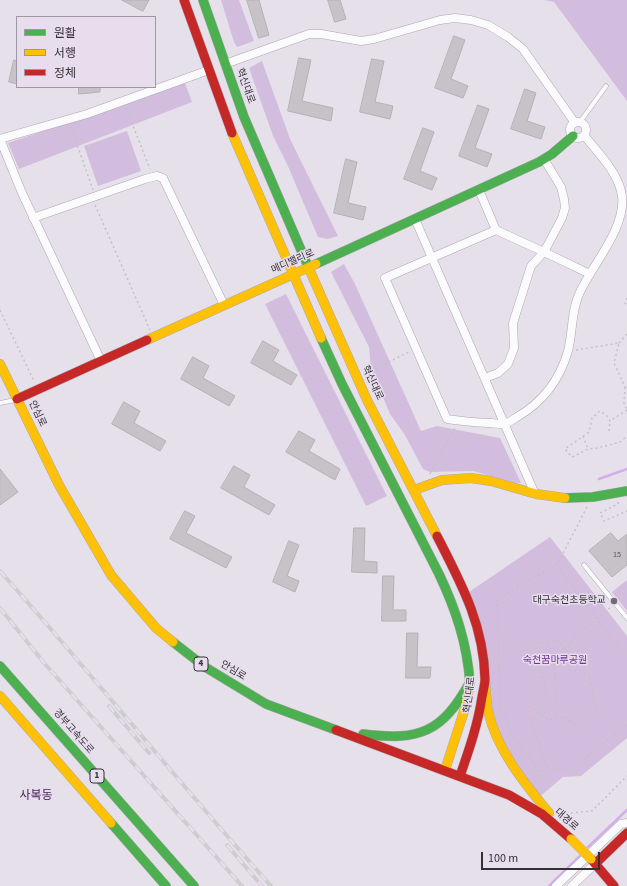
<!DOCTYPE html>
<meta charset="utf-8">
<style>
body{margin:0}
#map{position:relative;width:627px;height:886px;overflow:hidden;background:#e6e0ea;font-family:"Source Sans 3","Noto Sans KR",sans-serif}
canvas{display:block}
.legend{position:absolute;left:16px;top:16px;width:140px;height:72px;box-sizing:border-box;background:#e7dded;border:1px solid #9f98a4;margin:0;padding:5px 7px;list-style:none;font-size:12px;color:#343136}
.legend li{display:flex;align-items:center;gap:8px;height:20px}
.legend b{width:20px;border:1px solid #9f98a4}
.scale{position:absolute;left:481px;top:852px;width:119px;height:18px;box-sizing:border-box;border:2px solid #343136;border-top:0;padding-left:5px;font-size:12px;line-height:14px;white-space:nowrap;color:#343136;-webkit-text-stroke:3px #e7dded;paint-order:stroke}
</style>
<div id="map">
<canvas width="627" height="886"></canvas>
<ul class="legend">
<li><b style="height:5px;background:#4caf50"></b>원활</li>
<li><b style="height:5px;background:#ffc107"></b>서행</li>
<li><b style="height:5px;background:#c62828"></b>정체</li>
</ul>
<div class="scale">100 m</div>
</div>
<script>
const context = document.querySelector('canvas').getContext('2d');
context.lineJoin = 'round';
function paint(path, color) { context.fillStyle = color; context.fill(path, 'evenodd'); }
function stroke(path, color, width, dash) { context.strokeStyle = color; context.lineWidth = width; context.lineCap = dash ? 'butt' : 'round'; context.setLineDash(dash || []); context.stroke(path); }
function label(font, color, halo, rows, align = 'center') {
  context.font = font + ' "Source Sans 3","Noto Sans KR",sans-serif'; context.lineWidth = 3; context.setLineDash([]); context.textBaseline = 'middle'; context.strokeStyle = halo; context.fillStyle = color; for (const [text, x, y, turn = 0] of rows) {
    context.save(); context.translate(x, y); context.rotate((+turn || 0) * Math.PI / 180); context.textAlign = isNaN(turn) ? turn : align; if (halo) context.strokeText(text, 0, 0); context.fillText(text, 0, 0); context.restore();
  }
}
const green = new Path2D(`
 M221 0H239L254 41 237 47 234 42Z
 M544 0H627V101L554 2Z
 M262 61 290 139 338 236 328 239 318 237 287 164 273 136 249 68Z
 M185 83 192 102 19 169 8 143Z
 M127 131 141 171 98 186 84 146Z
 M344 264 355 284 421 431 437 426 500 438 521 483H515L473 471 430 472 423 469 405 435 390 414 371 369 369 347 331 272Z
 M286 294 387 496 366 506 265 304Z
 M550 537 627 636V738L581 776 563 777 537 799 497 738 466 594Z
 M627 580V611L612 592Z`);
const stream = new Path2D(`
 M599 479 627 469
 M587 848 627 810
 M549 886 581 855`);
const building = new Path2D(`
 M122 0H149L143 11Z
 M247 0H259L269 35 259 38Z
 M328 0H340L346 19 335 22Z
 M454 36 465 40 451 79 468 86 463 98 435 88Z
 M299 58 311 60 302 101 333 108 331 121 288 111Z
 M372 59 384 61 375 102 393 106 390 119 360 112Z
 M14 60 17 61V84L9 82Z
 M79 87H100V92L79 94Z
 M525 89 536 93 527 121 545 127 541 139 511 129Z
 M478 105 489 109 475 148 492 154 487 167 459 156Z
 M423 128 434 132 420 171 437 178 432 190 404 179Z
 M346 159 357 162 348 203 366 207 363 220 334 213Z
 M263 341 279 350 273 361 297 375 291 385 251 363Z
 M193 357 209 366 203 378 235 396 229 406 181 379Z
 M124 402 140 411 134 423 166 441 160 451 112 424Z
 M299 431 315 440 309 451 340 469 335 480 286 452Z
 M234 466 250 475 244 487 275 505 269 515 221 488Z
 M0 469 18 492 0 505Z
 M185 511 195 516 186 533 232 557 226 568 170 539Z
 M354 528H365L364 561 377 562V573L352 572Z
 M611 533 618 541 627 534V565L612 577 589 551Z
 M289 541 299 545 287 576 299 581 295 592 273 582Z
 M383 576H394L393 610H406V621H382Z
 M407 633H418L417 667H431L430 678H406Z`);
const path = new Path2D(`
 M126 108 150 169
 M71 127 93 190
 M95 205 150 330
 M627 298 625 303 627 305
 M0 310 34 381
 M619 343 627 334
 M576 350 619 343 614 363 625 387H627
 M366 373 409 352
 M625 387 624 405 627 409
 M627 410 610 421 607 416 600 411 592 418 589 432 565 449 572 457 588 449 598 448 620 442 627 436
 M609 431 610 421
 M583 436 588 449
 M430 474 455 428
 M618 502V504L600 513 604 521 627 511
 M587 507 557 565 497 599 500 706 512 735 539 771 571 769 627 725
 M557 565 619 649 627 654
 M557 640 565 649 576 672 588 673 597 712 574 724 564 717 548 720 530 706 548 694 533 644Z
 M540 779 548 770 531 719 556 707 554 660 587 627 611 607
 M571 813 592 811 627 776`);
const lane = new Path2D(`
 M580 122 606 86
 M0 403 15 400
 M584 565 627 618`);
const street = new Path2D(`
 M225 64 309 34H321L361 41 374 39 440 20 455 18 471 20 488 25 508 37 523 49 575 123
 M570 130a8 8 0 1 1 16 0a8 8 0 1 1-16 0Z
 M0 139 22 193 101 361
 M0 139 87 114 209 70
 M479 190 496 230 544 252 590 274
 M33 218 145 179 157 176 163 178 224 305
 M415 219 535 494
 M496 230 385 278 447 419C462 421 477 423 492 423 496 424 501 424 504 424 509 423 514 419 517 417 543 402 560 379 568 351 573 332 571 310 580 292 593 264 626 228 622 196 619 173 598 153 584 135
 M485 378 498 373 508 364 514 348 513 323 531 266 544 252 562 218 565 208 564 199 561 187 544 159
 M556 886 621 824 627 823
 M572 886 596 863`);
const fast = new Path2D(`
 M203 0 244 117 310 271
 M316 264 539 162 552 154 573 136
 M321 338 342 384 439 574C456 610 467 643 470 683
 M565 498 593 497 627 491
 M173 642 205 667 266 704 336 730
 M0 666 194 886
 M363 734C419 741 442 733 470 682
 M111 823 166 886`);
const slow = new Path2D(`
 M232 133 321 338
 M310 271 367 400 437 536
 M147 340 316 264
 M0 364 59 485 111 575 156 628 173 642
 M414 490 442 480 471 478 491 481 536 494 565 498
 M485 680C486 690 486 701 488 711 497 750 524 783 549 813
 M0 696 111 823
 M445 770 466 705 470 683`);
const jam = new Path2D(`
 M184 0 232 133
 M17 399 147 340
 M437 536C461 583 484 625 485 679 485 685 483 691 482 697 478 724 469 750 460 776
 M336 730 509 795 542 814 571 839
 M591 859 614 886
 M596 863 627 833`);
const rail = new Path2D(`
 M0 571C92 674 179 783 271 886
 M0 608 45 664 242 886
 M109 706 149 753
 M227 845 262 886`);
const slowBridge = new Path2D(`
 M571 839 591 859`);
const markers = [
 [614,601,4,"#726e75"]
];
const numberNames = [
 ["15",617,555]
];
const shields = [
 [201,664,14],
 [97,776,14]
];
const shieldNames = [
 ["4",201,664],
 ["1",97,776]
];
const streetNames = [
 ["혁신대로",245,86,70],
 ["메디밸리로",293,262,-24],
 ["혁신대로",372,383,65],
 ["안심로",37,414,64],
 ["안심로",233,671,31],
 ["혁신대로",470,695,-83],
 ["경부고속도로",73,732,49],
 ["대경로",566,820,41]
];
const poiNames = [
 ["대구숙천초등학교",606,601]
];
const parkNames = [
 ["숙천꿈마루공원",555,661]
];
const quarterNames = [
 ["사복동",36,796]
];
paint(green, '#d3bddf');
stroke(stream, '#d4adea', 2.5);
paint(building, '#c6c2c8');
stroke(building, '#b4b0b6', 1);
stroke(lane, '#aca7ae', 5);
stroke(street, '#aca7ae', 9);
stroke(fast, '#aca7ae', 10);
stroke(slow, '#aca7ae', 10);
stroke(jam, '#aca7ae', 10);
stroke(path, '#c4c1c5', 1.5, [2, 3]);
stroke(lane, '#fbfafc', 4);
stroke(street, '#fbfafc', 8);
stroke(fast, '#4caf50', 9);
stroke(slow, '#ffc107', 9);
stroke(jam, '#c62828', 9);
stroke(rail, '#cdcccf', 4);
stroke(rail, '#e7dded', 2.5, [8]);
stroke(slowBridge, '#c2bfc4', 10, []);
stroke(slowBridge, '#ffc107', 9);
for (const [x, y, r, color] of markers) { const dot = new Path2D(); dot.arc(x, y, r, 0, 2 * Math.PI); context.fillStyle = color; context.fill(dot); stroke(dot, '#e7dded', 1.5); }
label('8px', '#58555a', null, numberNames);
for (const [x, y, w] of shields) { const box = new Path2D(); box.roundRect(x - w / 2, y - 7, w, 14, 3); context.fillStyle = '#e7dded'; context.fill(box); stroke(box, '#343136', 1); }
label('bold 9px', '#343136', null, shieldNames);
label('10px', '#343136', '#e7dded', streetNames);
label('10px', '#343136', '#e7dded', poiNames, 'right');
label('10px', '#733192', '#e7dded', parkNames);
label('12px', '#431e54', '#e7dded', quarterNames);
</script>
